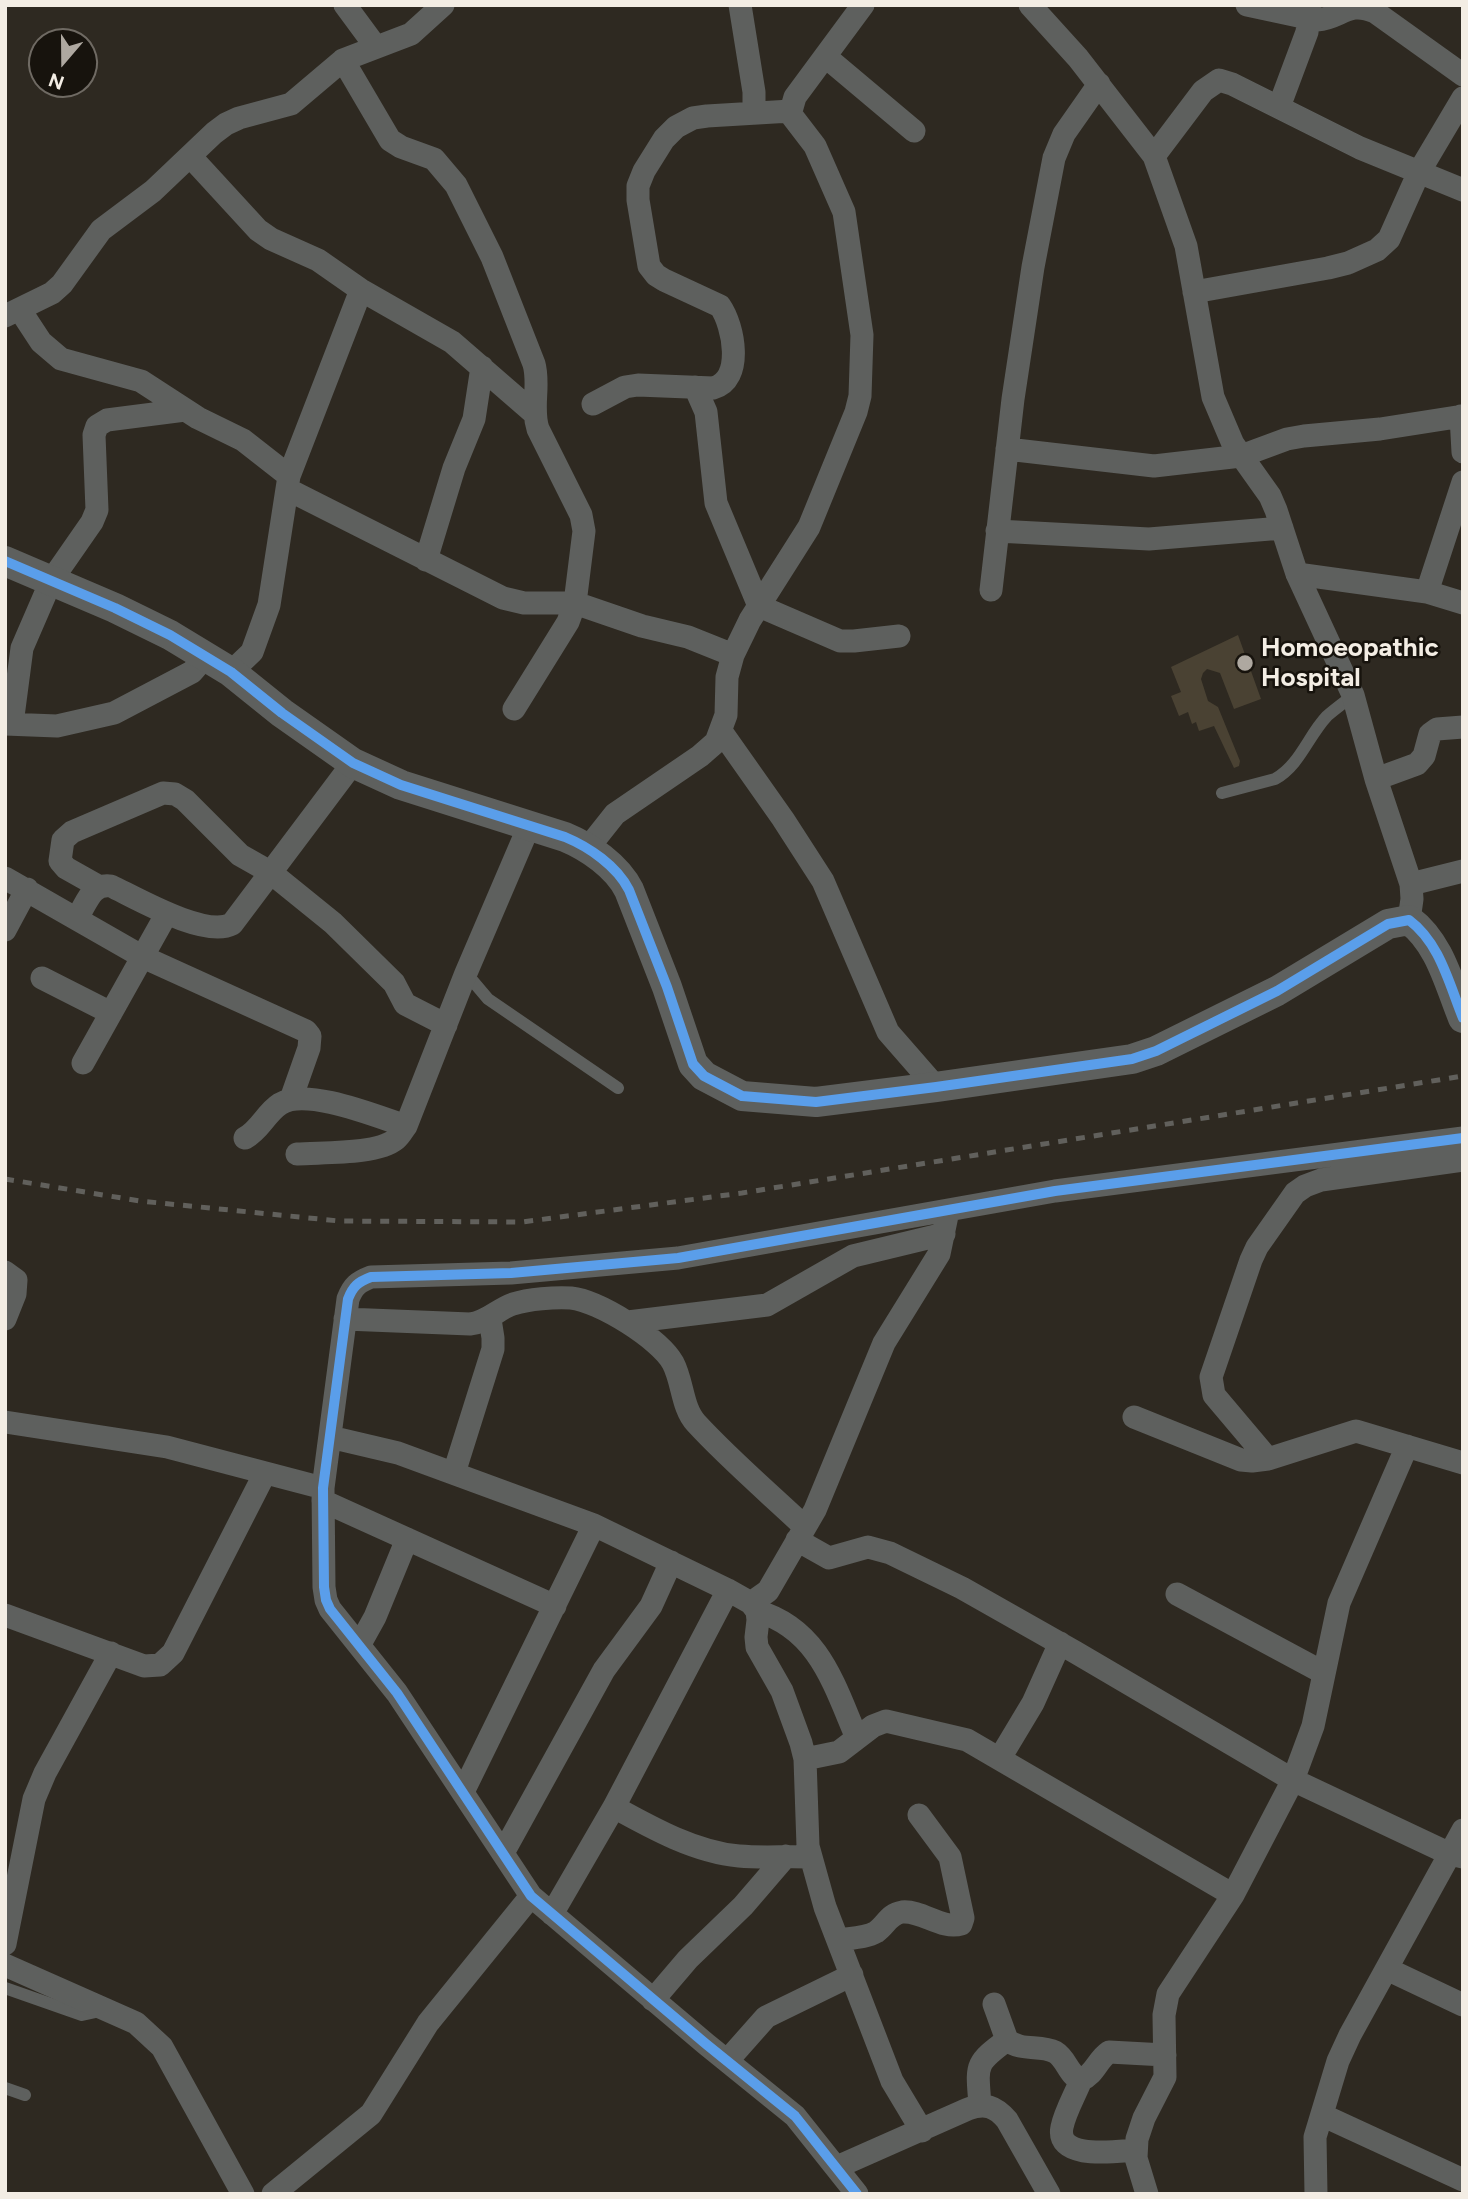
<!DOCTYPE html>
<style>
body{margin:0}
#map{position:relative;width:1468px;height:2199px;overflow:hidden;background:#2e2921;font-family:Figtree,sans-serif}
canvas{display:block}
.frame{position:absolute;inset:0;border:7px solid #f3ede4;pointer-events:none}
.north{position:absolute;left:28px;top:28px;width:70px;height:70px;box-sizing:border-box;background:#17130d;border:2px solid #6f6a63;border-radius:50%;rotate:200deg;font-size:19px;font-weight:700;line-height:28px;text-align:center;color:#f3ede4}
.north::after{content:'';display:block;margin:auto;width:24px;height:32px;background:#aea8a0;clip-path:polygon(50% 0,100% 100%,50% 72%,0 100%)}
</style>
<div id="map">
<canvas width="1468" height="2199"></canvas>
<div class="frame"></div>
<div class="north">N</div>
</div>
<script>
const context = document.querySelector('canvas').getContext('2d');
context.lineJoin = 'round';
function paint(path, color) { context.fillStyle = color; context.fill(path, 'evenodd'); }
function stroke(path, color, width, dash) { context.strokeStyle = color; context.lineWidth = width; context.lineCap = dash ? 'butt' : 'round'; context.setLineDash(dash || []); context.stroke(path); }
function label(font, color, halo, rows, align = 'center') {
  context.font = font + ' Figtree,sans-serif'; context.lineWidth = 5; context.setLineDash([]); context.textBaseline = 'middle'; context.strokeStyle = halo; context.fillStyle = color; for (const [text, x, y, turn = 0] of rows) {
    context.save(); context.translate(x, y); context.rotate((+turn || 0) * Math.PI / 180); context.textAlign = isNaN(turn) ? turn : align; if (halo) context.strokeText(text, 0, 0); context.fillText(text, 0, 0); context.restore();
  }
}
const building = new Path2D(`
 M1238 635 1261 699 1234 709 1220 673 1207 669 1203 673 1201 679 1208 701 1218 707 1240 761 1239 766 1234 768 1214 726 1199 731 1196 722 1192 724 1188 712 1179 716 1171 696 1181 692 1171 667Z`);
const service = new Path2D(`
 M1222 793 1275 779C1300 765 1308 736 1327 716 1335 709 1345 702 1353 695
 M466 973 488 999 618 1088
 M5 1988 82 2015 105 2010
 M5 2088 25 2095`);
const minor = new Path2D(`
 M345 5 376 47
 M740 5 754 92V113
 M1030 5 1078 58 1154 156 1186 246 1213 397 1233 444 1270 496 1276 510 1297 574 1353 695 1376 779 1411 884 1412 899 1409 920
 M1247 5 1317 20C1342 18 1347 0 1375 12L1463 75
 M826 57 914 131
 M343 60 390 140 401 147 434 159 456 185 492 257 534 364C540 385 531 408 538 429L581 515 584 531 575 603 568 622 514 709
 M1279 107 1307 32 1310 5
 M190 156 258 230 271 239 318 260 361 290 452 342 535 414
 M1154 156 1203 91 1219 80 1232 84 1360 148 1463 190
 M1194 292 1328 268 1348 263 1377 250 1389 239 1419 172 1463 98
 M20 310 41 342 61 359 141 381 198 418 243 440 289 476
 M5 316 52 293 62 284 101 230 153 191 214 133 226 124 239 118 291 104 343 60 411 34 443 5
 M695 387 706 412 716 503 759 606 840 641H854L899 636
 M593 404 625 387 638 385 713 388C744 380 734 326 720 306L664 280 656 275 649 266 638 200V186L644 171 664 139 676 127 693 118 707 116 791 111
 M1461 416 1463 452
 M1007 449 1154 466 1241 456 1287 439 1304 436 1380 429 1463 416
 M287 489 503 598 524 603H575L642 626 688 637 733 655
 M997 531 1149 539 1282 528
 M426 560 454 468 474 419 482 367
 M1297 574 1427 592 1463 603
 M991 590 1013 399 1033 267 1054 158 1064 134 1099 84
 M1427 592 1463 482
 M231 672 252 652 269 605 289 476 361 290
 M5 724 57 726 114 713 192 672 205 657
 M12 724 22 648 51 581 92 522 97 510 94 435 97 426 107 420 185 410
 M721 731 783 819 823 881 888 1032 936 1087
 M1376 779 1417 764 1424 756 1430 734 1437 729 1463 727
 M588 848 615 814 700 756 716 742 726 715 727 677 733 655 750 620 809 527 856 412 860 396 862 335 844 212 815 146 792 116 791 111 795 97 863 5
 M5 878 143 957 306 1031 310 1036 309 1048 291 1099
 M1411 884 1463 871
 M98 886 66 868 60 861 63 840 72 832 163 793 175 794 185 800 240 855 270 872 333 923 394 983 405 1004 446 1025
 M77 918C87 903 91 883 111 886 138 899 205 938 232 924L353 763
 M5 930 27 889
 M42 978 111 1013
 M83 1063 167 913
 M245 1138C260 1130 266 1113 280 1104 306 1087 378 1117 406 1126
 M297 1154C322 1152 377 1155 396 1139 400 1136 403 1130 406 1126L466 973 529 826
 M5 1272 16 1280 15 1294 5 1319
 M345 1319 470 1324C488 1322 496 1310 513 1304 529 1299 554 1297 571 1298 599 1301 660 1339 673 1363 683 1382 682 1408 696 1423 730 1460 769 1493 805 1527
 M628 1322 767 1305 853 1256 944 1234
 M1134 1417 1241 1460 1252 1461 1268 1459 1356 1431 1463 1463
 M5 1422 167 1447 323 1488
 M330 1437 398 1453 594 1525 728 1590 751 1603 757 1611 758 1620 756 1637 757 1647 782 1691 801 1743 805 1759 808 1846 825 1907 892 2081 922 2131
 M1268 1459 1214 1395 1211 1377 1251 1260 1257 1247 1295 1193 1305 1186 1321 1180 1463 1160
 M454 1473 493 1349V1338L490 1319
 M323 1501 555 1606
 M797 1540 829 1558 868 1547 890 1553 962 1588 1075 1652 1293 1780 1450 1854 1463 1857
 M1177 1594 1324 1673
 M751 1603 768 1591 815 1510 884 1343 939 1254 948 1211
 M757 1611C819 1629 834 1685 857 1738
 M5 1615 144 1666 160 1665 173 1653 265 1473
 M360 1644 375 1617 407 1539
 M1000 1758 1033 1703 1060 1643
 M805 1759 839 1752 873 1726 886 1721 967 1740 1233 1895
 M463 1792 594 1525
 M614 1807C652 1828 695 1852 739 1856 762 1858 786 1856 810 1857
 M503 1853 604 1670 651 1606 671 1562
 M552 1914 614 1807 728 1590
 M838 1940C850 1938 866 1938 876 1932 886 1925 889 1914 902 1912 922 1910 942 1930 961 1924L963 1918 950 1857 919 1815
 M5 1944 34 1799 45 1773 111 1653
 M5 1965 136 2023 162 2047 243 2194
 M1387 1969 1463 2005
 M653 2000 688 1959 743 1906 786 1856
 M994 2004 1007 2040C1022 2052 1040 2044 1055 2052 1067 2059 1068 2075 1081 2080 1095 2074 1097 2060 1109 2052L1165 2055
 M727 2061 766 2017 852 1975
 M1081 2080C1075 2095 1065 2112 1062 2127 1055 2161 1117 2151 1136 2150
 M980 2105C977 2065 974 2064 1007 2040
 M1322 2115 1463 2180
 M837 2167 968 2109C985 2103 995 2106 1007 2120L1049 2194
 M273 2194 371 2114 428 2023 531 1896
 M857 2194 795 2116 706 2044 531 1896 397 1693 330 1609 326 1600 324 1587 323 1488 348 1299C353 1286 358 1282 371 1277L511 1273 678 1258 1055 1191 1463 1138
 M1147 2194 1136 2158 1137 2139 1144 2118 1165 2077 1164 2015 1168 1994 1233 1895 1293 1780 1313 1726 1339 1603 1407 1446
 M1316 2194 1315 2137 1338 2061 1350 2035 1463 1830`);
const tertiary = new Path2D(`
 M5 561 115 608 170 635 231 672 282 713 353 763 401 785 565 837C589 847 617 866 629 890L667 987 693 1064 704 1076 742 1096 816 1102 936 1087 1132 1059 1156 1051 1277 991 1388 924 1409 920C1440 943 1449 984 1463 1018`);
const rail = new Path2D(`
 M5 1179 140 1201 339 1221 522 1222 742 1193 1463 1076`);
const cycleway = new Path2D(`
 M5 561 115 608 170 635 231 672 282 713 353 763 401 785 565 837C589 847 617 866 629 890L667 987 693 1064 704 1076 742 1096 816 1102 936 1087 1132 1059 1156 1051 1277 991 1388 924 1409 920C1440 943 1449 984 1463 1018
 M857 2194 795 2116 706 2044 531 1896 397 1693 330 1609 326 1600 324 1587 323 1488 348 1299C353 1286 358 1282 371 1277L511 1273 678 1258 1055 1191 1463 1138`);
const markers = [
 [1245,663,9,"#aea8a0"]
];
const poiNames = [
 ["Homoeopathic",1261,648],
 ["Hospital",1261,678]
];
paint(building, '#4a4233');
stroke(service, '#5e605e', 12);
stroke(minor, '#5e605e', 23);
stroke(tertiary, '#5e605e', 30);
stroke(rail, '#61605c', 5, [9, 9]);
stroke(cycleway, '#5a9eea', 10);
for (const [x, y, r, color] of markers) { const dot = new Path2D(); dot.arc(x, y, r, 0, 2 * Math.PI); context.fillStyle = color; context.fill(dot); stroke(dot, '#17130d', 2.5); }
label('bold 26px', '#f3ede4', '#17130d', poiNames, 'left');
</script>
